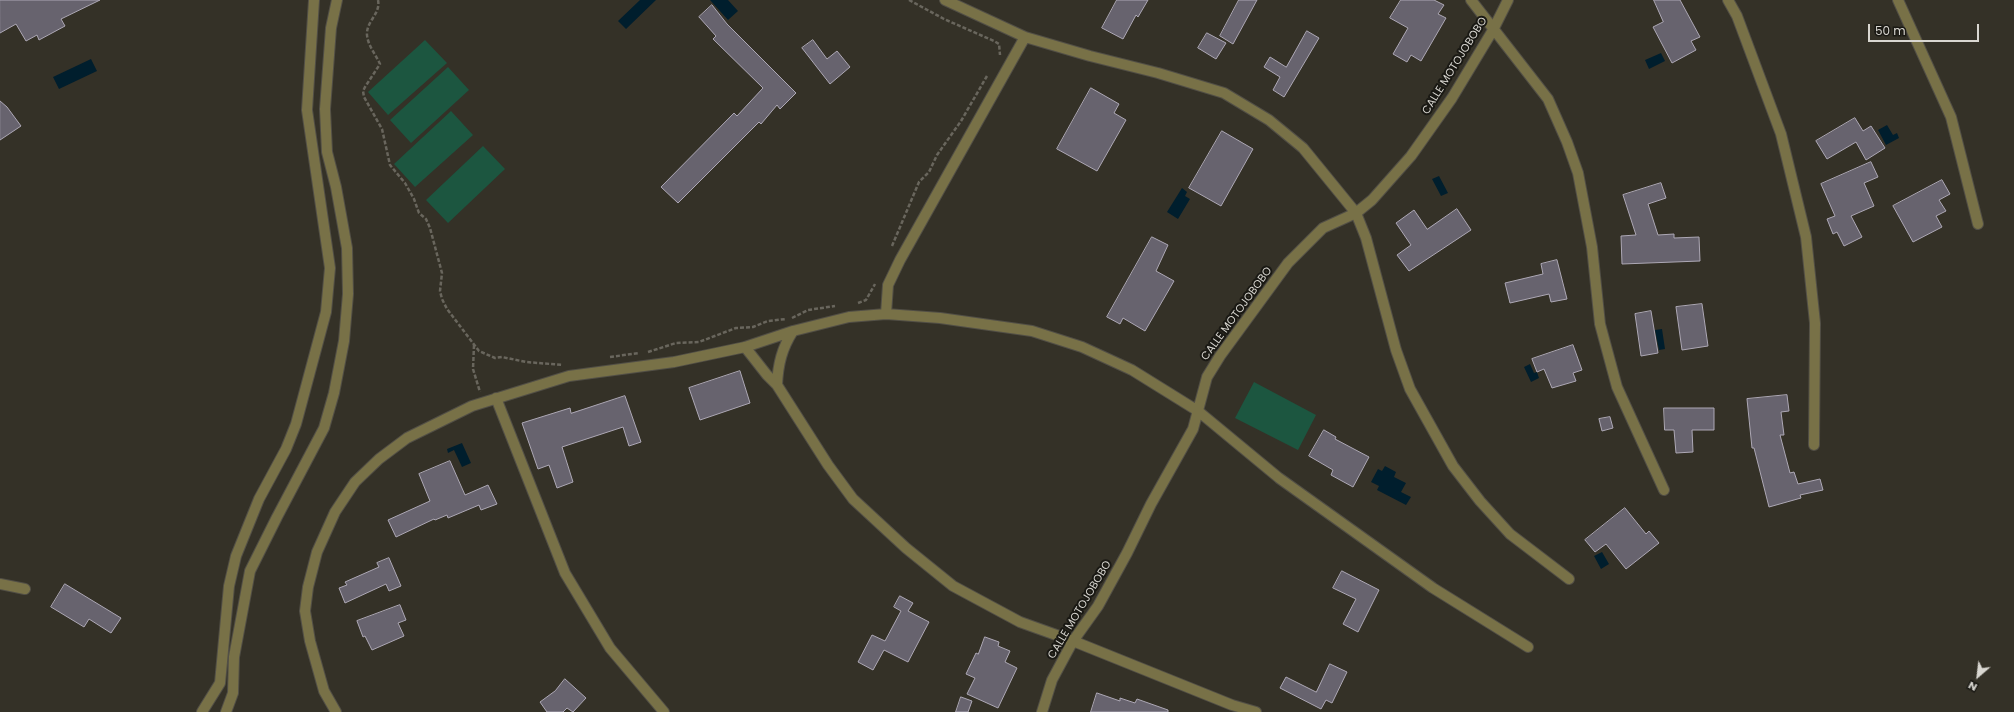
<!DOCTYPE html>
<style>
body{margin:0}
#map{position:relative;width:2014px;height:712px;overflow:hidden;background:#343127;font-family:Poppins,sans-serif}
canvas{display:block}
.north{position:absolute;left:1958px;top:656px;width:40px;height:40px;-webkit-text-stroke:3px #1a1914;paint-order:stroke;rotate:208deg;font-size:11px;font-weight:700;line-height:16px;text-align:center;color:#d9d7d1}
.north::after{content:'';display:block;margin:auto;width:14px;height:18px;background:#d9d7d1;clip-path:polygon(50% 0,100% 100%,50% 72%,0 100%)}
.scale{position:absolute;left:1868px;top:24px;width:111px;height:18px;box-sizing:border-box;border:2px solid #d9d7d1;border-top:0;padding-left:5px;font-size:12px;line-height:14px;white-space:nowrap;color:#d9d7d1;-webkit-text-stroke:3px #1a1914;paint-order:stroke}
</style>
<div id="map">
<canvas width="2014" height="712"></canvas>
<div class="north">N</div>
<div class="scale">50 m</div>
</div>
<script>
const context = document.querySelector('canvas').getContext('2d');
context.lineJoin = 'round';
function paint(path, color) { context.fillStyle = color; context.fill(path, 'evenodd'); }
function stroke(path, color, width, dash) { context.strokeStyle = color; context.lineWidth = width; context.lineCap = dash ? 'butt' : 'round'; context.setLineDash(dash || []); context.stroke(path); }
function label(font, color, halo, rows, align = 'center') {
  context.font = font + ' Poppins,sans-serif'; context.lineWidth = 4; context.setLineDash([]); context.textBaseline = 'middle'; context.strokeStyle = halo; context.fillStyle = color; for (const [text, x, y, turn = 0] of rows) {
    context.save(); context.translate(x, y); context.rotate((+turn || 0) * Math.PI / 180); context.textAlign = isNaN(turn) ? turn : align; if (halo) context.strokeText(text, 0, 0); context.fillText(text, 0, 0); context.restore();
  }
}
const green = new Path2D(`
 M425 40 447 63 388 115 368 92Z
 M448 67 469 90 411 143 390 120Z
 M451 111 473 135 415 187 394 164Z
 M483 146 505 169 448 223 426 200Z
 M1254 382 1316 415 1298 450 1235 418Z`);
const water = new Path2D(`
 M640 0H656L626 29 618 21Z
 M710 0H728L738 11 728 20Z
 M1661 53 1665 61 1649 69 1645 60Z
 M91 59 97 71 59 89 53 77Z
 M1887 125 1893 135 1897 133 1899 138 1886 145 1878 130Z
 M1439 176 1448 193 1441 196 1432 179Z
 M1182 188 1187 192 1185 196 1190 199 1178 219 1167 212Z
 M1662 329 1665 349 1659 350 1655 330Z
 M1530 364 1534 373 1537 372 1539 378 1531 382 1524 367Z
 M462 443 471 463 462 467 454 450 448 453 447 449Z
 M1385 466 1396 472 1394 477 1406 483 1401 492 1411 497 1406 505 1377 490 1379 486 1371 482 1378 469 1382 471Z
 M1602 552 1609 564 1601 569 1594 556Z`);
const building = new Path2D(`
 M0 0H100L61 19 65 26 39 40 37 35 26 41 16 24 0 33Z
 M1117 0H1148L1138 17 1136 15 1123 39 1102 28Z
 M1239 0H1257L1233 44 1220 36Z
 M1401 0H1434L1444 5 1438 14 1446 18 1421 61 1411 55 1407 62 1393 54 1408 28 1390 18Z
 M1654 0H1680L1700 37 1691 41 1696 50 1672 63 1653 27 1663 22Z
 M712 5 727 24 796 93 780 109 777 105 761 124 759 122 678 203 661 187 734 113 737 116 763 88 713 39 716 36 699 17Z
 M1307 31 1319 38 1284 97 1273 90 1280 77 1264 67 1270 57 1286 67Z
 M1207 33 1226 43 1216 59 1198 48Z
 M813 40 827 59 837 51 850 67 830 84 802 48Z
 M1091 88 1119 104 1114 113 1126 120 1097 171 1057 149Z
 M0 101 7 107 21 126 0 140Z
 M1855 118 1863 131 1871 126 1885 148 1866 160 1856 142 1827 159 1816 141Z
 M1222 131 1253 149 1221 206 1189 188Z
 M1871 162 1878 177 1864 183 1874 206 1851 216 1862 237 1844 246 1837 232 1833 234 1827 219 1835 216 1821 184Z
 M1942 180 1950 194 1939 200 1946 211 1936 216 1942 227 1913 242 1893 206Z
 M1661 183 1666 198 1648 204 1658 235 1674 234V238L1699 237 1700 261 1622 264 1621 236 1636 235 1623 195Z
 M1457 209 1471 230 1409 271 1397 255 1411 245 1396 223 1414 210 1427 229Z
 M1152 237 1168 245 1156 271 1174 281 1145 331 1123 318 1120 324 1107 317Z
 M1557 260 1567 299 1551 302 1549 294 1510 303 1505 283 1543 274 1541 264Z
 M1702 304 1708 346 1682 350 1676 307Z
 M1651 311 1658 353 1641 356 1635 314Z
 M1573 345 1582 370 1573 373 1576 381 1552 388 1544 369 1537 372 1532 359Z
 M740 371 750 403 700 420 689 388Z
 M1787 395 1789 411 1781 412 1784 435H1780L1790 473 1794 472 1798 484 1820 479 1823 490 1800 495 1801 498 1769 507 1754 448H1752L1747 399Z
 M625 396 641 442 629 446 623 427 562 447 573 482 557 488 549 465 538 469 522 423 570 408 571 413Z
 M1664 408H1714V430H1692L1693 452 1676 453 1674 430H1665Z
 M1610 417 1613 428 1602 431 1599 419Z
 M1324 430 1336 437 1335 439 1369 457 1353 487 1331 475 1333 470 1309 456Z
 M450 461 465 495 488 485 497 504 481 510 479 505 448 518 447 515 435 520 434 519 396 537 388 520 430 501 419 474Z
 M1625 508 1646 534 1649 531 1659 543 1626 569 1606 544 1595 552 1585 540Z
 M389 558 401 586 389 591 386 584 345 603 339 588 347 585 345 582 379 567 377 563Z
 M1342 571 1379 590 1358 632 1343 624 1356 599 1333 588Z
 M65 584 121 618 111 633 89 619 84 627 51 607Z
 M900 596 913 603 908 611 929 622 908 662 884 650 873 670 858 662 872 635 885 641 901 611 894 607Z
 M400 605 406 620 398 623 404 636 372 650 365 636 363 637 357 621Z
 M985 637 999 642 998 646 1010 651 1005 662 1017 668 998 708 967 694 975 678 966 674 976 653 978 654Z
 M1330 664 1347 672 1332 703 1326 700 1321 709 1280 688 1286 677 1316 692Z
 M565 679 586 698 573 712 567 708 563 712H547L540 702 555 691Z
 M1097 693 1120 701V698L1135 703 1137 699 1168 710V712H1091Z
 M961 697 972 701 968 712H956Z`);
const path = new Path2D(`
 M378 0C381 14 366 21 367 35 368 46 376 55 380 64L365 87 363 91 364 97 382 129 390 165 405 183 414 199 419 213 426 219 430 228 442 273 440 291 442 299 447 309 479 351 495 358 502 357 526 362 563 365
 M909 0 944 19 994 41 999 44 1000 55
 M892 246 919 182 929 172 937 155 961 121 987 76
 M858 303 866 300 875 284
 M792 318 808 310 835 306
 M474 345 473 369 480 392
 M648 352 676 343 699 342 736 328 753 327 768 321 786 319
 M610 357 639 353`);
const minor = new Path2D(`
 M945 0 1025 37 1090 56 1158 73 1224 93 1269 120 1303 148 1356 213 1366 238 1396 350 1410 389 1453 466 1480 501 1510 534 1569 579
 M1471 0 1548 99 1567 142 1578 173 1592 247 1600 324 1617 387 1664 490
 M1728 0 1737 16 1781 134 1806 237 1815 323 1814 445
 M1898 0 1951 117 1978 224
 M886 314 888 285 900 260 1025 37
 M745 347 767 375 777 385 828 465 853 499 906 548 953 586 1020 622 1073 641 1232 705 1256 712
 M777 385C778 364 782 348 793 331
 M496 398 565 573 610 648 664 712
 M0 584 25 589
 M202 712 220 683 229 586 236 556 259 499 286 449 296 424 326 312 330 268 307 110 314 0
 M226 712 233 693 234 657 250 571 277 517 324 428 334 393 344 341 348 294 347 248 336 187 327 152 325 109 331 28 337 0
 M336 712 324 691 310 641 305 611 308 587 317 552 335 512 355 482 379 459 407 438 472 406 569 376 674 362 745 347 793 331 849 317 886 314 940 318 1032 331 1082 347 1132 370 1198 411 1279 478 1433 588 1528 647
 M1042 712 1052 680 1073 641 1098 606 1127 553 1151 504 1193 429 1207 377 1220 356 1288 263 1323 228 1356 213 1372 200 1411 156 1452 98 1493 30 1508 0`);
const streetNames = [
 ["CALLE MOTOJOBOBO",1455,66,-58],
 ["CALLE MOTOJOBOBO",1237,314,-54],
 ["CALLE MOTOJOBOBO",1080,610,-59]
];
paint(green, '#1c5640');
paint(water, '#001e2d');
paint(building, '#67636e');
stroke(building, '#ada8b5', 1);
stroke(minor, '#524f46', 12);
stroke(path, '#69665d', 2.5, [4, 2]);
stroke(minor, '#787147', 10);
label('11px', '#d9d7d1', '#1a1914', streetNames);
</script>
